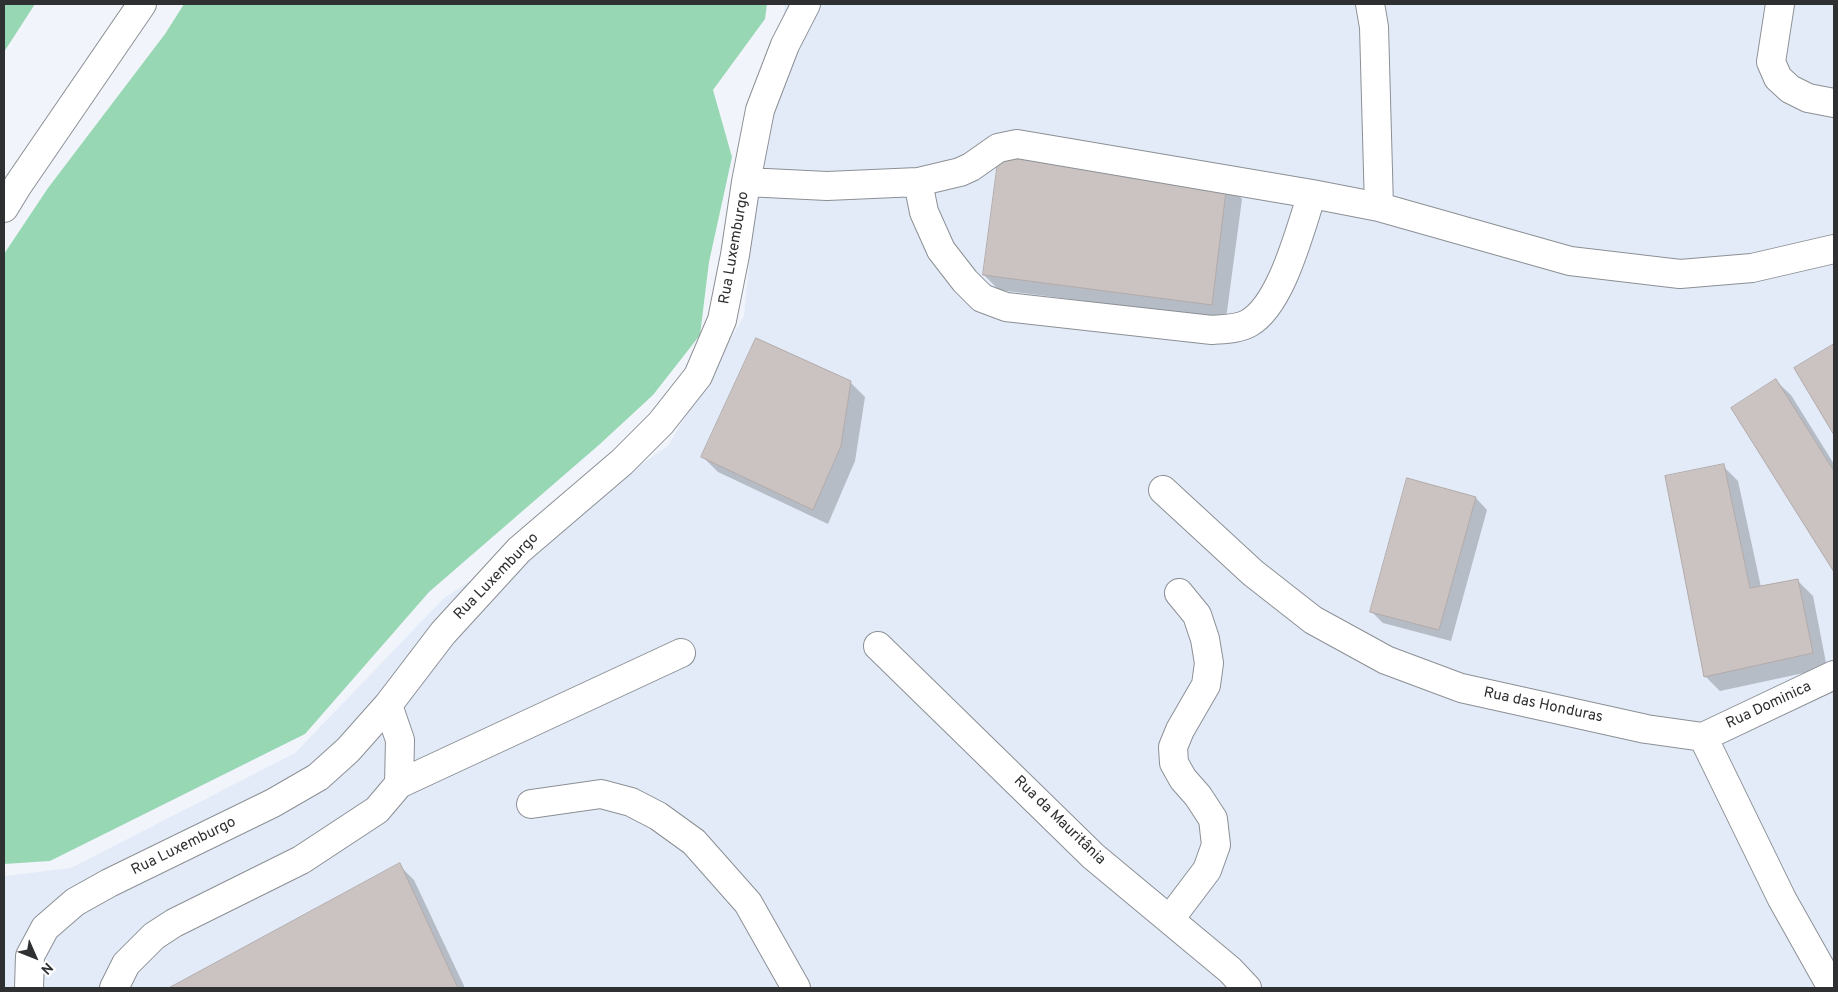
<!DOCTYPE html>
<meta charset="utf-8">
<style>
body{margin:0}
#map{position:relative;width:1838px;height:992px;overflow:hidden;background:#f1f5fb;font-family:Overpass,sans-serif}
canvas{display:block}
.frame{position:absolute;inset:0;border:5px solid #2f3032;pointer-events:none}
.north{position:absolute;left:10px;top:932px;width:50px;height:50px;-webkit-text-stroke:4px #fff;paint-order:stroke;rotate:134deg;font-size:14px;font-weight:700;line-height:20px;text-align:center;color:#2f3032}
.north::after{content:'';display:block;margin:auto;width:18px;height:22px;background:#2f3032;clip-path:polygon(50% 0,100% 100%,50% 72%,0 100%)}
</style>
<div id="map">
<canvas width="1838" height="992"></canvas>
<div class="frame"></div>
<div class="north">N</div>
</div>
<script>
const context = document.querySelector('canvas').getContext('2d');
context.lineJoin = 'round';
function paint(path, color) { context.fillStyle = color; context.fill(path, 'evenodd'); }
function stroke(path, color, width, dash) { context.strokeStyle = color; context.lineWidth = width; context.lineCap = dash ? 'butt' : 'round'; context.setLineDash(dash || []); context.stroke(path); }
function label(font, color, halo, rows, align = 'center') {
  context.font = font + ' Overpass,sans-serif'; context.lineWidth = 5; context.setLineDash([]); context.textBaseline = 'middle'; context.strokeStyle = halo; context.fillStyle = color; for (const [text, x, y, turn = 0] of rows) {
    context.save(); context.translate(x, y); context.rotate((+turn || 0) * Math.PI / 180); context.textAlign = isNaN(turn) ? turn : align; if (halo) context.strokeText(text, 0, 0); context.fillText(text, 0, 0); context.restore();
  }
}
const built = new Path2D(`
 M785 4H1834V988H4V876L71 868 295 753 443 599 668 446 744 316 755 203 770 124Z`);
const green = new Path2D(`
 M4 4H35L4 52Z
 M184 4H767L765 19 713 90 732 157 709 262 700 335 653 395 600 444 429 592 305 734 50 861 4 864V254L48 188 165 34Z`);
const shadow = new Path2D(`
 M1227 184 1242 199 1226 319 999 290 984 275Z
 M1834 345V432L1795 368Z
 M1776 381 1791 395 1834 464V569L1733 408Z
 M850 382 865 397 855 461 828 524 718 472 703 457Z
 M1723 466 1738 481 1761 587 1798 581 1813 596 1827 668 1720 691 1705 676Z
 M1476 498 1487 510 1451 641 1383 623 1371 611Z
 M399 865 414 880 465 988H171Z`);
const building = new Path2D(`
 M999 154 1227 183 1212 305 983 275Z
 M756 338 851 381 841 446 813 510 701 457Z
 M1834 344V435L1794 368Z
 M1776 379 1834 471V572L1731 408Z
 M1724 464 1750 588 1798 579 1813 653 1704 677 1665 476Z
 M1407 478 1476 497 1439 630 1370 612Z
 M400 863 458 988H169Z`);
const minor = new Path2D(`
 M1370 4 1374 27 1379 207
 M1780 4 1771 62 1778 78 1790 89 1808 98 1834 103
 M746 182 827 186 918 182 960 172 971 167 998 148 1017 144 1312 194 1379 207 1570 261 1680 274 1752 268 1834 249
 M918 182 924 212 941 250 965 281 982 298 1006 307 1212 330C1223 329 1239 329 1249 323 1282 304 1300 229 1312 194
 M1163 490 1253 573 1313 620 1386 660 1461 688 1646 729 1703 737
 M878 646 1093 856 1230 970 1247 988
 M1703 737 1782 899 1832 988
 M1703 737 1834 675
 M399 784 681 653
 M531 804 601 794 631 802 658 816 694 842 748 903 796 988
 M1170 919 1207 870 1216 845 1213 819 1198 796 1183 779 1174 763 1173 747 1180 730 1206 685 1209 663 1205 639 1197 615 1179 593
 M29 988 30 956 45 928 75 902 109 883 273 803 318 777 348 750 388 705 443 633 519 550 622 462 661 423 698 376 722 320 735 255 746 182 760 110 785 45 806 4
 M114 988 126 964 154 936 174 923 301 860 377 810 399 784 400 740 388 705`);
const major = new Path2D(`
 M4 208 18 185 142 4`);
const streetNames = [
 ["Rua Luxemburgo",735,248,-80],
 ["Rua Luxemburgo",497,577,-46],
 ["Rua das Honduras",1543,706,12],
 ["Rua Dominica",1769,706,-25],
 ["Rua da Mauritânia",1059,821,44],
 ["Rua Luxemburgo",184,847,-26]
];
paint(built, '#e3ebf8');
paint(green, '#98d7b3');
paint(shadow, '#0003');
paint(building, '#cbc3c2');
stroke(building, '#b3abaa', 1);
stroke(minor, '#8c9095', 30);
stroke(major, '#8c9095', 30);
stroke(minor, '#fff', 28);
stroke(major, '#fff', 28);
label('15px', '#2f3032', '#fff', streetNames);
</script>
